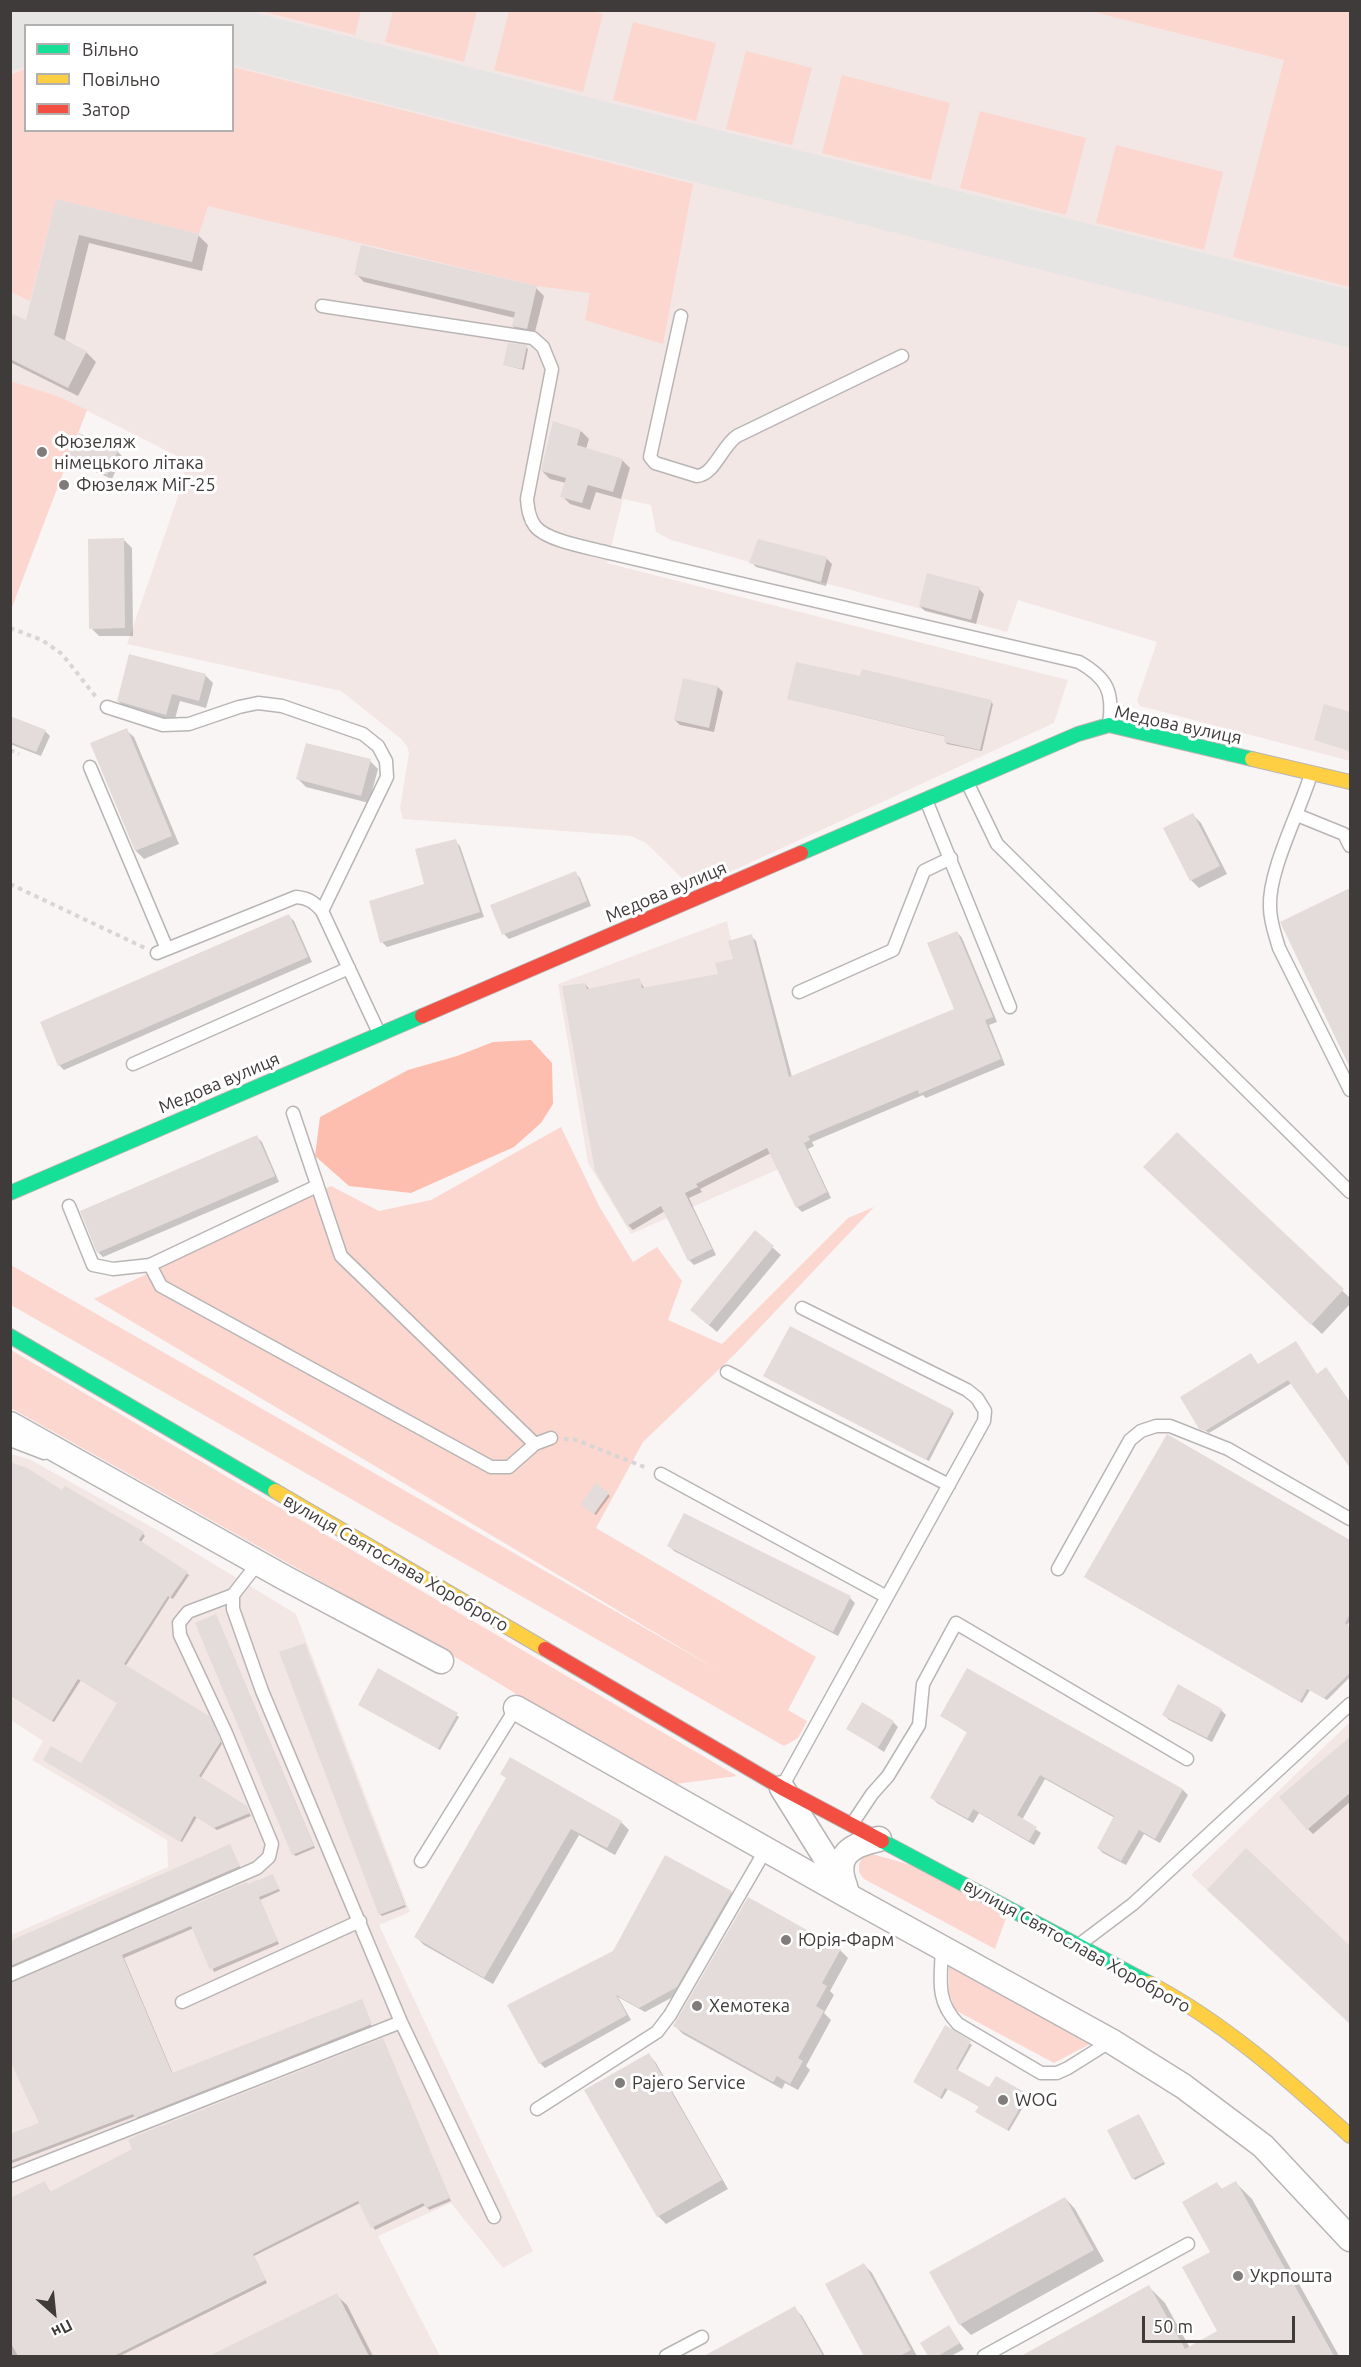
<!DOCTYPE html>
<meta charset="utf-8">
<style>
body{margin:0}
#map{position:relative;width:1361px;height:2367px;overflow:hidden;background:#faf5f5;font-family:Ubuntu,sans-serif}
canvas{display:block}
.frame{position:absolute;inset:0;border:12px solid #3f3b3a;pointer-events:none}
.legend{position:absolute;left:24px;top:24px;width:210px;height:108px;box-sizing:border-box;background:#fff;border:2px solid #b2b1b0;margin:0;padding:8px 10px;list-style:none;font-size:18px;color:#3f3b3a}
.legend li{display:flex;align-items:center;gap:12px;height:30px}
.legend b{width:30px;border:2px solid #b2b1b0}
.north{position:absolute;left:24px;top:2283px;width:60px;height:60px;-webkit-text-stroke:4px #fff;paint-order:stroke;rotate:153deg;font-size:16px;font-weight:700;line-height:24px;text-align:center;color:#3f3b3a}
.north::after{content:'';display:block;margin:auto;width:21px;height:27px;background:#3f3b3a;clip-path:polygon(50% 0,100% 100%,50% 72%,0 100%)}
.scale{position:absolute;left:1142px;top:2316px;width:153px;height:27px;box-sizing:border-box;border:3px solid #3f3b3a;border-top:0;padding-left:8px;font-size:18px;line-height:21px;white-space:nowrap;color:#3f3b3a;-webkit-text-stroke:4px #fff;paint-order:stroke}
</style>
<div id="map">
<canvas width="1361" height="2367"></canvas>
<div class="frame"></div>
<ul class="legend">
<li><b style="height:8px;background:#16e098"></b>Вільно</li>
<li><b style="height:8px;background:#ffcf43"></b>Повільно</li>
<li><b style="height:8px;background:#f24e42"></b>Затор</li>
</ul>
<div class="north">Пн</div>
<div class="scale">50 m</div>
</div>
<script>
const context = document.querySelector('canvas').getContext('2d');
context.lineJoin = 'round';
function paint(path, color) { context.fillStyle = color; context.fill(path, 'evenodd'); }
function stroke(path, color, width, dash) { context.strokeStyle = color; context.lineWidth = width; context.lineCap = dash ? 'butt' : 'round'; context.setLineDash(dash || []); context.stroke(path); }
function label(font, color, halo, rows, align = 'center') {
  context.font = font + ' Ubuntu,sans-serif'; context.lineWidth = 6; context.setLineDash([]); context.textBaseline = 'middle'; context.strokeStyle = halo; context.fillStyle = color; for (const [text, x, y, turn = 0] of rows) {
    context.save(); context.translate(x, y); context.rotate((+turn || 0) * Math.PI / 180); context.textAlign = isNaN(turn) ? turn : align; if (halo) context.strokeText(text, 0, 0); context.fillText(text, 0, 0); context.restore();
  }
}
const built = new Path2D(`
 M10 11H1350V761L1140 706 1137 700 1157 642 1018 600 1007 632 821 582 671 540 656 532 651 505 623 499 607 563 1068 680 1054 723 693 889 646 843 631 836 403 819 400 808 409 753 407 746 400 738 341 691 127 644 185 476 177 456 60 397 11 381ZM26 26H232V130H26Z
 M727 921 781 1168 631 1234 588 1163 558 984Z
 M10 1454 29 1459 166 1535 296 1614 410 1912 379 1925 533 2251 503 2268 451 2203 378 2236 440 2356H11V1935L168 1867 167 1840 32 1760 43 1741 11 1720Z
 M1350 1722V2024L1191 1875Z`);
const green = new Path2D(`
 M588 10 603 14 583 92 494 70 509 11Z
 M260 11 361 10V11L355 35Z
 M393 11H477L464 62 385 42Z
 M1090 11H1350V287L1233 257 1284 60Z
 M633 22 716 43 696 121 613 100Z
 M746 51 812 68 792 145 726 129Z
 M233 67 693 184 663 344 585 320 590 293 537 286 208 206 199 234 56 199 30 301 11 292 10 75 25 69 26 130H232Z
 M842 75 950 103 931 180 822 153Z
 M980 111 1086 138 1066 215 960 188Z
 M1116 145 1223 172 1204 250 1096 223Z
 M11 381 60 397 87 410 11 610Z
 M561 1127 599 1206 633 1262 657 1247 682 1281 668 1320 722 1344 848 1218 874 1207 735 1354 643 1442 596 1528 816 1657 788 1710 807 1721 798 1738 784 1746 11 1305V1265L718 1670 94 1299 331 1186 379 1211 431 1200Z
 M11 1350 737 1776 668 1785 445 1651 11 1408Z
 M865 1852 911 1865 1007 1915 995 1949 864 1879 859 1872V1864Z
 M949 1960 1094 2042 1054 2063 955 2010 949 1992Z`);
const water = new Path2D(`
 M531 1040 552 1063 553 1104 541 1123 514 1147 411 1193 349 1186 315 1156 320 1117 408 1070 457 1056 493 1042Z`);
const shadow = new Path2D(`
 M57 201 199 236 208 245 202 271 89 243 65 340 86 352 96 362 78 396 10 362V314L27 322Z
 M356 274 536 288 544 296 534 336 521 334 513 326 515 318 364 282Z
 M526 347 528 349 524 370 505 365Z
 M581 431 589 439 586 449 622 460 630 468 621 499 596 492 590 510 570 504 562 496 566 483 550 479 542 471Z
 M117 451 122 456 112 479 75 463 70 458Z
 M124 540 132 548 133 636H99L91 628Z
 M759 541 827 559 832 564 826 586 756 567 751 562Z
 M979 589 984 594 976 624 925 611 920 606Z
 M205 675 213 683 206 708 180 701 174 722 126 709 118 701Z
 M861 678 991 702 993 704 982 751 947 744 945 741 947 737 789 699Z
 M718 687 723 692 714 732 680 725 675 720Z
 M1325 706 1350 714V751L1315 739Z
 M10 717 45 731 50 736 41 756 10 744Z
 M126 730 134 737 179 844 144 859 136 851 91 744Z
 M370 761 378 769 369 803 306 787 298 779Z
 M1193 815 1201 823 1227 874 1199 888 1191 880Z
 M455 841 460 846 484 917 387 947 382 942 425 885Z
 M575 873 580 878 591 906 509 939 504 934Z
 M1350 889V1065L1282 923Z
 M289 916 294 921 312 962 64 1070 59 1065Z
 M957 932 962 938 997 1022 989 1025 1005 1065 926 1098 923 1095 812 1142 814 1146 808 1149 831 1198 802 1212 797 1207 771 1153 700 1189 702 1192 689 1198 716 1255 694 1265 689 1260 665 1211 633 1230 628 1225 585 984 590 990 639 980 645 989 720 975 735 960 751 936 756 941 792 1077 956 1010Z
 M1177 1134 1350 1298V1304L1322 1334 1156 1178Z
 M257 1137 262 1142 279 1182 103 1257 98 1252Z
 M755 1232 781 1255 717 1332 699 1317Z
 M1296 1343 1317 1375 1329 1372 1350 1403V1466L1292 1383 1209 1433 1201 1428 1259 1366Z
 M767 1378 952 1411 954 1413 929 1461Z
 M1169 1436 1350 1541V1620L1347 1626 1350 1629V1677L1327 1700 1310 1690 1302 1703 1088 1579Z
 M63 1492 143 1534 145 1536 141 1542 189 1575 173 1599 170 1597 125 1667 211 1720 222 1744 200 1779 246 1807 251 1816 217 1830 197 1817 182 1842 47 1762 81 1765 119 1704 81 1680 54 1722 10 1695Z
 M608 1494 610 1496 596 1515 585 1506Z
 M669 1546 850 1598 855 1603 838 1636 674 1551Z
 M216 1616 315 1848 296 1856 293 1854Z
 M304 1644 406 1907 382 1916 380 1914Z
 M379 1670 459 1717 440 1750 362 1706Z
 M968 1670 1183 1790 1188 1795 1160 1843 1144 1834 1126 1865 1103 1853 1098 1848 1115 1818 1045 1779 1022 1820 1041 1833 1034 1845 979 1813 973 1823 937 1803 932 1798 968 1733 942 1716Z
 M1221 1710 1226 1715 1212 1742 1169 1720 1164 1715Z
 M893 1722 898 1727 884 1752 848 1728Z
 M1349 1740 1350 1802 1313 1834 1308 1829Z
 M507 1779 621 1822 629 1830 615 1855 579 1835 493 1984 424 1945 416 1937Z
 M229 1846 241 1869 10 1969V1942Z
 M1246 1850 1350 1948V2022L1209 1890Z
 M272 1875 280 1891 260 1900 279 1944 214 1972 194 1928 124 1958 173 2074 362 2002 372 2028 139 2120 136 2116 10 2164V2136L41 2124 10 1984Z
 M731 1892 736 1897 682 1992 645 2012 618 1997 631 2020 545 2068 540 2063 509 2006Z
 M840 1950 848 1958 830 1991 834 1995 824 2013 831 2020 806 2066 810 2070 798 2090 785 2083 782 2089 683 2034 675 2026Z
 M383 2040 451 2201 429 2210 426 2205 375 2230 360 2203 254 2256 267 2283 120 2356H10V2200L46 2185 51 2193Z
 M970 2043 972 2045 957 2071 990 2089 1029 2097 1009 2131 979 2114 980 2107 948 2089 942 2099 917 2084Z
 M649 2055 656 2063 728 2189 666 2224 658 2216Z
 M1141 2118 1165 2164 1135 2180 1133 2178Z
 M1236 2183 1252 2199 1339 2356H1024L1149 2287 1165 2303 1190 2348 1219 2332 1212 2252 1217 2184 1223 2190Z
 M1065 2198 1075 2209 1104 2261 971 2335 960 2324Z
 M864 2265 872 2273 917 2356H866L827 2285Z
 M336 2295 347 2305 373 2356H213Z
 M794 2308 802 2316 825 2356H707Z
 M949 2327 964 2349 951 2356H930L922 2343Z`);
const taxiway = new Path2D(`
 M54 26C104 8 140 13 190 26
 M232 36 1350 319
 M10 42 26 36`);
const building = new Path2D(`
 M56 199 199 234 192 262 79 235 54 335 87 351 68 388 10 359V313L26 320Z
 M361 245 537 286 527 329 512 326 515 312 354 275Z
 M508 343 527 345 522 369 503 365Z
 M553 421 581 430 577 445 623 459 613 492 588 485 582 503 560 497 566 478 541 471Z
 M79 433 118 450 107 475 68 458Z
 M124 538 125 628 89 629 88 539Z
 M758 539 827 557 821 582 749 563Z
 M927 573 980 587 971 620 919 606Z
 M129 654 206 674 199 701 172 694 166 715 117 701Z
 M796 662 860 676 862 669 992 700 980 750 944 742 945 736 787 699Z
 M683 678 718 686 709 728 674 720Z
 M1324 704 1350 712V751L1314 740Z
 M10 716 46 730 36 752 10 742Z
 M127 728 172 836 135 851 90 743Z
 M306 743 371 759 361 796 296 779Z
 M1193 813 1220 866 1190 881 1163 828Z
 M456 839 480 912 380 943 369 901 424 884 415 849Z
 M576 871 587 901 502 935 490 905Z
 M1350 888V1068L1280 922Z
 M289 914 308 957 58 1066 40 1022Z
 M957 931 993 1017 985 1020 1001 1059 919 1094 918 1090 808 1136 810 1140 804 1143 827 1192 796 1208 767 1148 696 1184 698 1187 685 1193 712 1249 688 1261 661 1206 627 1226 595 1171 562 986 585 983 587 989 640 978 642 988 718 974 715 963 733 959 728 941 752 934 789 1077 954 1009 927 943Z
 M1177 1132 1344 1289 1311 1325 1143 1167Z
 M257 1135 275 1176 97 1253 80 1211Z
 M755 1230 774 1246 709 1325 690 1310Z
 M790 1326 953 1410 926 1460 763 1376Z
 M1296 1341 1317 1374 1326 1367 1350 1402V1468L1288 1380 1205 1431 1199 1429 1180 1397 1251 1353 1258 1364Z
 M1167 1434 1350 1540V1614L1345 1623 1350 1627V1673L1324 1698 1307 1689 1300 1702 1084 1577Z
 M10 1462 27 1468 62 1490 65 1486 144 1532 139 1540 188 1572 170 1598 168 1596 124 1664 209 1716 221 1741 199 1776 247 1806 250 1813 214 1828 194 1816 180 1842 43 1760 51 1746 81 1763 117 1703 78 1679 52 1721 10 1695Z
 M596 1483 609 1493 594 1514 581 1504Z
 M684 1513 851 1596 833 1632 667 1546Z
 M216 1614 314 1846 292 1855 195 1623Z
 M305 1643 405 1905 379 1915 279 1652Z
 M378 1668 458 1713 438 1749 358 1705Z
 M967 1668 1183 1789 1155 1839 1139 1830 1121 1861 1097 1848 1114 1816 1040 1775 1017 1815 1037 1827 1029 1841 973 1809 968 1819 930 1798 967 1732 940 1716Z
 M1178 1684 1222 1709 1207 1738 1162 1715Z
 M862 1702 894 1721 878 1748 846 1729Z
 M1350 1737V1793L1307 1830 1279 1797Z
 M510 1757 622 1821 607 1848 571 1829 484 1978 414 1937 506 1778 500 1774Z
 M230 1844 240 1866 10 1966V1941Z
 M1246 1848 1350 1946V2024L1207 1890Z
 M665 1855 732 1891 677 1987 639 2008 616 1995 627 2015 539 2064 507 2005 613 1951Z
 M273 1874 279 1889 259 1897 278 1941 210 1970 191 1926 122 1955 172 2073 362 1999 372 2024 135 2118 133 2114 10 2161V2134L39 2123 10 2061V1983L247 1882 248 1884Z
 M748 1897 841 1949 822 1983 827 1986 816 2006 824 2011 798 2058 803 2061 790 2084 777 2076 773 2082 673 2026Z
 M945 2025 971 2041 956 2069 989 2087 996 2076 1028 2094 1007 2130 975 2112 979 2106 945 2088 940 2098 913 2082Z
 M383 2038 450 2198 426 2208 423 2203 371 2228 358 2201 253 2254 266 2280 114 2356H18L10 2342V2198L45 2181 50 2192 132 2149 128 2140 138 2135Z
 M649 2053 722 2180 657 2217 584 2090Z
 M1139 2114 1164 2162 1132 2179 1107 2130Z
 M1236 2181 1334 2356H1021L1149 2285 1185 2349 1217 2331 1182 2267 1210 2252 1182 2202 1217 2182 1221 2189Z
 M1065 2197 1094 2250 959 2325 929 2272Z
 M864 2263 911 2350 900 2356H864L825 2284Z
 M337 2293 369 2356H209Z
 M795 2306 823 2356H704Z
 M949 2325 960 2343 938 2356H928L920 2343Z`);
const path = new Path2D(`
 M10 628 42 640 62 654 96 697
 M10 750 19 754
 M10 884 145 948
 M564 1439 576 1440 647 1468`);
const lane = new Path2D(`
 M322 306 533 338 543 347 552 369 527 499C528 509 529 518 535 526 546 541 591 548 609 553L1079 662C1107 678 1114 692 1109 724
 M681 316 650 457 655 463 697 476C714 475 722 446 737 436L902 356
 M107 707 163 725 189 724 239 707 258 703 282 706 363 734 378 746 386 761 387 777 322 911
 M90 767 167 949
 M1311 774C1300 811 1268 871 1270 907 1270 922 1275 934 1279 948L1350 1090
 M968 784 997 844 1350 1192
 M926 800 1010 1007
 M1297 815 1344 834 1350 846
 M157 953 296 897C308 898 314 902 322 911L379 1033
 M799 992 893 950 924 871 951 858
 M133 1064 349 968
 M293 1113 341 1256 535 1444
 M69 1206 93 1265 113 1269 150 1265 317 1186
 M150 1265 161 1286 491 1467H509L535 1444 551 1438
 M727 1372 949 1485
 M10 1440 44 1453
 M661 1474 887 1597
 M258 1563 233 1595V1609L262 1691 401 2022 494 2217
 M1058 1569 1130 1440 1141 1431 1156 1426H1170L1228 1449 1350 1519
 M782 1787 984 1421 985 1411 977 1398 967 1390 802 1308
 M852 1824 872 1794 888 1776 919 1725 923 1684 956 1623 1187 1759
 M421 1861 516 1708
 M1080 1944 1133 1904 1350 1704
 M942 1947C941 1979 935 2000 958 2024L1041 2073H1057L1068 2068 1111 2041
 M10 1975 257 1868 269 1857 272 1844 226 1733 180 1635 179 1623 188 1612 233 1595
 M182 2002 360 1921
 M537 2109 657 2032 670 2015 766 1849
 M10 2176 401 2022
 M666 2356 702 2337
 M984 2356 1188 2244`);
const street = new Path2D(`
 M10 1424 285 1578 441 1661
 M516 1708 850 1897 1111 2041 1183 2086 1263 2146 1350 2239
 M782 1788 847 1892
 M845 1886C833 1855 851 1845 879 1839`);
const fast = new Path2D(`
 M801 853 1078 734 1109 725 1252 759
 M10 1193 422 1016
 M10 1336 275 1491
 M882 1841 1149 1983`);
const slow = new Path2D(`
 M1252 759 1350 782
 M275 1491 545 1649
 M1149 1983C1224 2022 1288 2080 1350 2136`);
const jam = new Path2D(`
 M422 1016 801 853
 M545 1649 782 1788 882 1841`);
const markers = [
 [42,452,6,"#807c7b"],
 [64,485,6,"#807c7b"],
 [786,1940,6,"#807c7b"],
 [697,2006,6,"#807c7b"],
 [620,2083,6,"#807c7b"],
 [1003,2100,6,"#807c7b"],
 [1238,2276,6,"#807c7b"]
];
const poiNames = [
 ["Фюзеляж",54,442],
 ["німецького літака",54,463],
 ["Фюзеляж МіГ-25",76,485],
 ["Юрія-Фарм",798,1940],
 ["Хемотека",709,2006],
 ["Pajero Service",632,2083],
 ["WOG",1015,2100],
 ["Укрпошта",1250,2276]
];
const streetNames = [
 ["Медова вулиця",1178,725,12],
 ["Медова вулиця",666,892,-23],
 ["Медова вулиця",219,1083,-23],
 ["вулиця Святослава Хороброго",396,1563,30],
 ["вулиця Святослава Хороброго",1077,1946,29]
];
paint(built, '#f3e7e5');
paint(green, '#fbd7d0');
paint(water, '#fdbeb0');
paint(shadow, '#0003');
stroke(taxiway, '#e7e4e4', 56);
paint(building, '#e4dcda');
stroke(lane, '#b9b5b4', 15);
stroke(street, '#b9b5b4', 27);
stroke(fast, '#b9b5b4', 16);
stroke(slow, '#b9b5b4', 16);
stroke(jam, '#b9b5b4', 16);
stroke(path, '#d7d5d5', 4, [4.5, 4.5]);
stroke(lane, '#fefefe', 12);
stroke(street, '#fefefe', 24);
stroke(fast, '#16e098', 14);
stroke(slow, '#ffcf43', 14);
stroke(jam, '#f24e42', 14);
for (const [x, y, r, color] of markers) { const dot = new Path2D(); dot.arc(x, y, r, 0, 2 * Math.PI); context.fillStyle = color; context.fill(dot); stroke(dot, '#fff', 2); }
label('18px', '#3f3b3a', '#fff', poiNames, 'left');
label('18px', '#3f3b3a', '#fff', streetNames);
</script>
